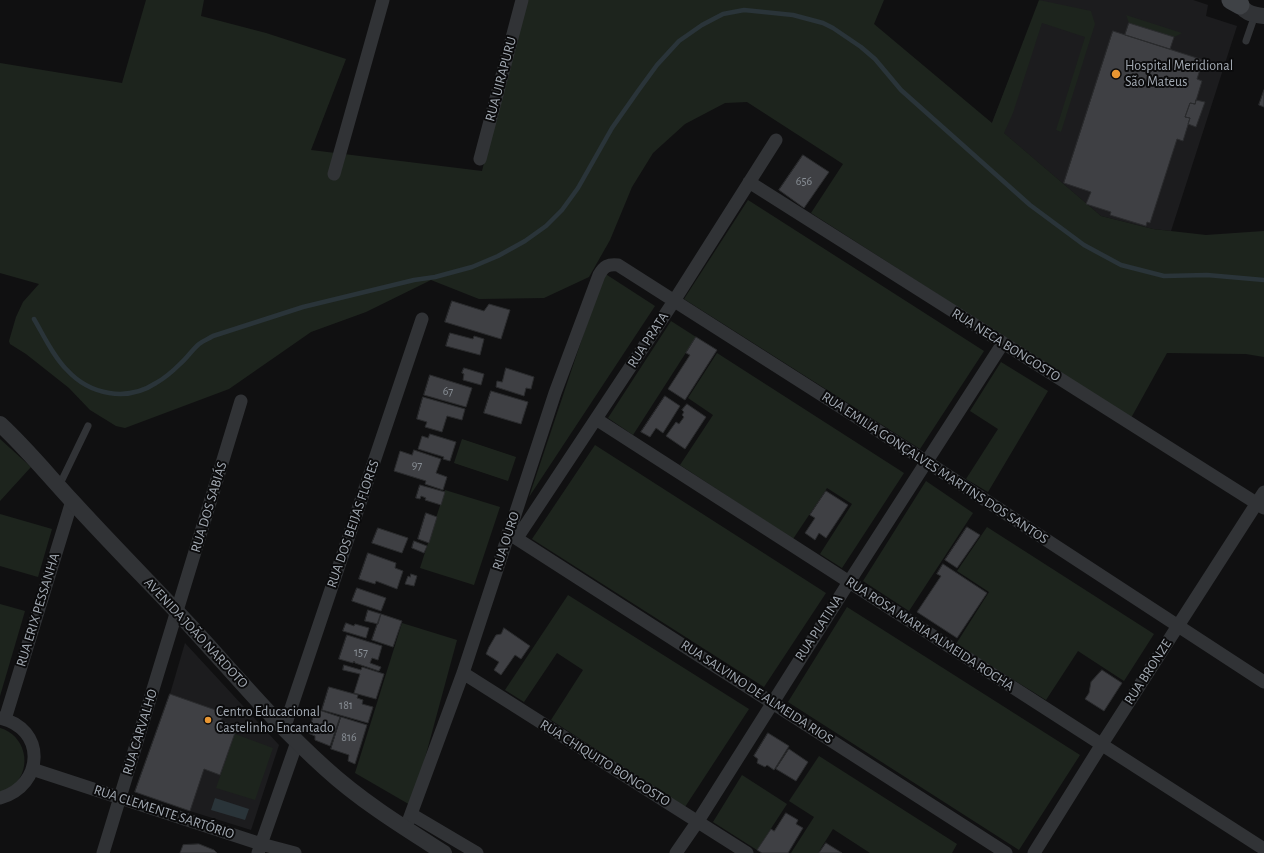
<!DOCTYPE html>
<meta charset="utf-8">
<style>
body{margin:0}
canvas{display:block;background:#101011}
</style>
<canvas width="1264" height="853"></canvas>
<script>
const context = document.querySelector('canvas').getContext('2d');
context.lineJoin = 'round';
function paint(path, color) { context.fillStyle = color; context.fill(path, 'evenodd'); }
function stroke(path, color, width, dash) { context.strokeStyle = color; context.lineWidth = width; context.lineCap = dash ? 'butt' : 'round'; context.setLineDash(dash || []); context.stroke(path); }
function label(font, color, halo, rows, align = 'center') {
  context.font = font + ' "Alegreya Sans",sans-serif'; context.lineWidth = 4; context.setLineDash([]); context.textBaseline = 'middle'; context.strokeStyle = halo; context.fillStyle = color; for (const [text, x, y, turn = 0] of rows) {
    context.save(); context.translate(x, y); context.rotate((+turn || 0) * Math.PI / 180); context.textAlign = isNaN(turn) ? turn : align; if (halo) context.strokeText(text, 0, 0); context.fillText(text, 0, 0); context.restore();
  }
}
const built = new Path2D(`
 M1040 0H1193L1208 5 1206 16 1237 26 1171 231 1153 229 1101 216 992 123Z
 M185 643 279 745 251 830 190 811 135 792 170 694Z`);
const green = new Path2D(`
 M146 0H204L201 16 266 33 346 59 311 150 482 171 525 0H884L874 24 992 123 1039 0 1091 11 1095 24 1061 132 1056 130 1085 37 1042 23 1013 113 1004 133 1101 216 1153 229 1206 235 1264 231V357L1246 354 1167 353 1131 418 811 213 843 164 747 102 725 103 685 124 653 153 632 187 610 240 589 277 544 298 479 299 431 280 366 312 311 332 229 389 125 428 116 426 90 410 69 388 26 354 10 344 9 341 16 317 23 302 39 284 0 273V63L122 83Z
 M1126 15 1182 33 1174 37 1129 23Z
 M748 200 984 351 920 449 684 299Z
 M604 273 655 306 529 497Z
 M671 321 696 337 633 435 608 418Z
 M717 353 904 473 842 568 820 554 852 504 827 488 793 539 680 465 713 415 688 398Z
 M1001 362 1048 391 988 492 966 479 998 429 970 411Z
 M0 439 31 467 0 501Z
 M462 439 516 457 508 481 454 463Z
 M595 445 826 593 764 687 532 539Z
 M926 481 973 513 909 611 863 581Z
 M445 490 500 507 474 585 420 568Z
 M0 514 52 529 38 577 0 566Z
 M987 527 1154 634 1124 681 1078 651 1046 700 956 644 989 592 957 571Z
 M568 595 749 709 685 807 551 720 583 670 557 653 524 702 505 690Z
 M0 604 25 611 0 696Z
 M847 607 1080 755 1019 850 788 702Z
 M402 623 457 640 412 806 355 773Z
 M0 728C25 735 33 767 14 785 10 788 4 790 0 792Z
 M235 734 273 748 255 800 216 788Z
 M819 756 957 844 952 853H870L833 829 818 853H791L814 817 789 801Z
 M742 775 787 804 757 850 713 822Z`);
const water = new Path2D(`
 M215 798 249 809 245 820 211 810Z`);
const stream = new Path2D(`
 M34 319C44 336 53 356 67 370 90 395 127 402 156 383 165 378 173 371 180 364 187 358 192 350 199 344 203 341 208 339 213 336L303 307 414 280 435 277 472 267 498 256 525 241 546 226 562 210 578 188 612 128 638 91 657 65 679 41 702 25 723 14 744 10 793 15 823 23 833 28 861 47 875 59 901 90 1030 205 1084 245 1121 265 1164 276 1207 275 1264 280`);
const building = new Path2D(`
 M1129 23 1174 37 1170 49 1125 35Z
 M1113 31 1203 60 1197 79 1202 81 1195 104 1190 103 1185 117 1190 118 1183 141 1177 139 1150 223 1147 222 1146 226 1110 215 1111 212 1086 204 1091 192 1064 183Z
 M1264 90V107L1259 105Z
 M1196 100 1205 102 1196 127 1188 124 1190 118 1185 117 1190 103 1195 104Z
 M803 155 829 172 804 208 779 190Z
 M452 301 484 311 489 304 510 310 501 339 445 322Z
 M450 333 473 339 474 336 484 339 480 355 446 346Z
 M696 337 717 350 685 400 668 389 690 355 686 353Z
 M464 368 484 374 481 385 463 380 464 374 462 373Z
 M506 368 534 377 531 389 526 388 524 396 496 387 497 381 502 382Z
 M430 375 472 388 466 407 424 395Z
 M491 391 528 402 521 424 484 413Z
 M665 396 680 406 663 433 656 428 650 437 641 432Z
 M423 397 465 409 462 420 447 416 442 432 425 427 427 422 417 419Z
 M687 404 706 417 685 449 666 436 676 422 679 424 684 417 682 415 684 412 682 410Z
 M430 434 456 442 450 461 443 459 444 457 418 449 422 436 428 438Z
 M414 450 441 459 436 473 447 477 443 490 425 484 426 481 394 471 400 451 412 455Z
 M420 485 445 492 441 505 425 500 426 498 421 496 420 499 416 498Z
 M826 491 848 505 826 538 819 533 815 540 805 533 815 518 810 515Z
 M426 513 437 517 429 543 418 539Z
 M967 527 980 535 957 568 945 560Z
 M378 528 408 538 402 553 372 543Z
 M414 541 427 546 424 553 412 548Z
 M368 553 396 563 395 568 403 571 397 589 376 581 375 584 359 579Z
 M943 564 987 593 957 638 917 612 941 576 937 574Z
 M411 574 417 576 414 586 405 584 408 576 410 577Z
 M357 588 386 598 381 611 352 601Z
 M368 610 381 614 378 624 365 621Z
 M381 614 402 621 393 647 372 640Z
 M346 623 354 626 355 624 369 628 366 638 343 631Z
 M504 628 530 646 521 659 515 655 501 675 494 670 499 662 486 654 489 647 496 635 501 634Z
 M347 635 382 646 378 660 372 658 370 663 381 667 379 671 355 663 354 661 353 663 339 659Z
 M344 665 361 670 362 667 384 674 376 699 354 693 360 674 343 670Z
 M1102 670 1122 683 1104 711 1085 699 1089 693 1091 682Z
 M329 687 358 695 357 698 363 700 362 704 373 707 368 723 322 710Z
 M170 694 224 713 221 721 237 727 220 775 204 769 190 811 135 792Z
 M316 709 340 717 330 746 315 740V736L308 733Z
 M341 717 367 725 355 764 348 761 349 755 331 749Z
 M768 733 789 746 774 770 767 765 765 767 757 763 758 759 754 756Z
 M789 749 808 762 796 781 776 769Z
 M786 813 798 820 796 824 803 828 788 853H762L757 850 771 829 774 831Z
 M826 843 842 853H819Z
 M199 844 214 850 217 853H180L183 845Z`);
const service = new Path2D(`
 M1246 41 1255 15
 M59 486 88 426`);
const minor = new Path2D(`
 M480 159 522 0
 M334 174 383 0
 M749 182 1264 508
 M596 419 1264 849
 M508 533 1006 853
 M517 538 674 301 776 140
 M463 673 747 853
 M0 718C46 728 45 785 0 798
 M5 719 72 501
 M284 729 422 319
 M32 769 261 844 295 853
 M411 814 463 673 555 393 599 275C604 266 608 264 618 265L927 462 1264 682
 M408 822 411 814 477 853
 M103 853 241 401
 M258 853 297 742
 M676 853 698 821 849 582 1003 343
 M1034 853 1102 744 1264 492`);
const tertiary = new Path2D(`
 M1238 0C1242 12 1252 15 1264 16
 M0 424C26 448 48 475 72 501 112 545 154 587 194 630 237 677 278 726 325 768 361 801 403 827 444 853`);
const secondary = new Path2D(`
 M1231 0 1240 5`);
const markers = [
 [1116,74,5,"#e89632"],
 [208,720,4,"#e89632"]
];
const numberNames = [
 ["656",804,181],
 ["67",448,391],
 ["97",417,465],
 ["157",361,652],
 ["181",346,705],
 ["816",349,737]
];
const poiNames = [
 ["Hospital Meridional",1125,66],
 ["São Mateus",1125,82],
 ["Centro Educacional",216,712],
 ["Castelinho Encantado",216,728]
];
const streetNames = [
 ["RUA UIRAPURU",501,79,-75],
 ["RUA PRATA",648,340,-57],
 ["RUA NECA BONGOSTO",1006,345,32],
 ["RUA EMILIA GONÇALVES MARTINS DOS SANTOS",935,468,33],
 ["RUA DOS SABIÁS",209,507,-73],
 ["RUA DOS BEIJAS FLORES",353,524,-71],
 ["RUA OURO",506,541,-72],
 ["RUA ERIX PESSANHA",38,610,-73],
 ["RUA PLATINA",819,628,-57],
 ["AVENIDA JOÃO NARDOTO",196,633,47],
 ["RUA ROSA MARIA ALMEIDA ROCHA",930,634,33],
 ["RUA BRONZE",1148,672,-57],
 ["RUA SALVINO DE ALMEIDA RIOS",757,692,33],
 ["RUA CARVALHO",140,732,-73],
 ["RUA CHIQUITO BONGOSTO",605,763,32],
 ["RUA CLEMENTE SARTÓRIO",164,812,18]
];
paint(built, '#1c1c1e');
paint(green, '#1d241d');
paint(water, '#2a3439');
stroke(stream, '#2a3439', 4.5);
paint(building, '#3f4044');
stroke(building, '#2a2b2d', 1);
stroke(service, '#313336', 7);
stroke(minor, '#313336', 13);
stroke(tertiary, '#313336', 16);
stroke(secondary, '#3f4246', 19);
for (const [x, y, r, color] of markers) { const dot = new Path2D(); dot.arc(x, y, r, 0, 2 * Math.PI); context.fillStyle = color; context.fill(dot); stroke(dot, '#0b0b0c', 1.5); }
label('12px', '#898f96', null, numberNames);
label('14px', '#a2a9b2', '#0b0b0c', poiNames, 'left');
label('14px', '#a2a9b2', '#0b0b0c', streetNames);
</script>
